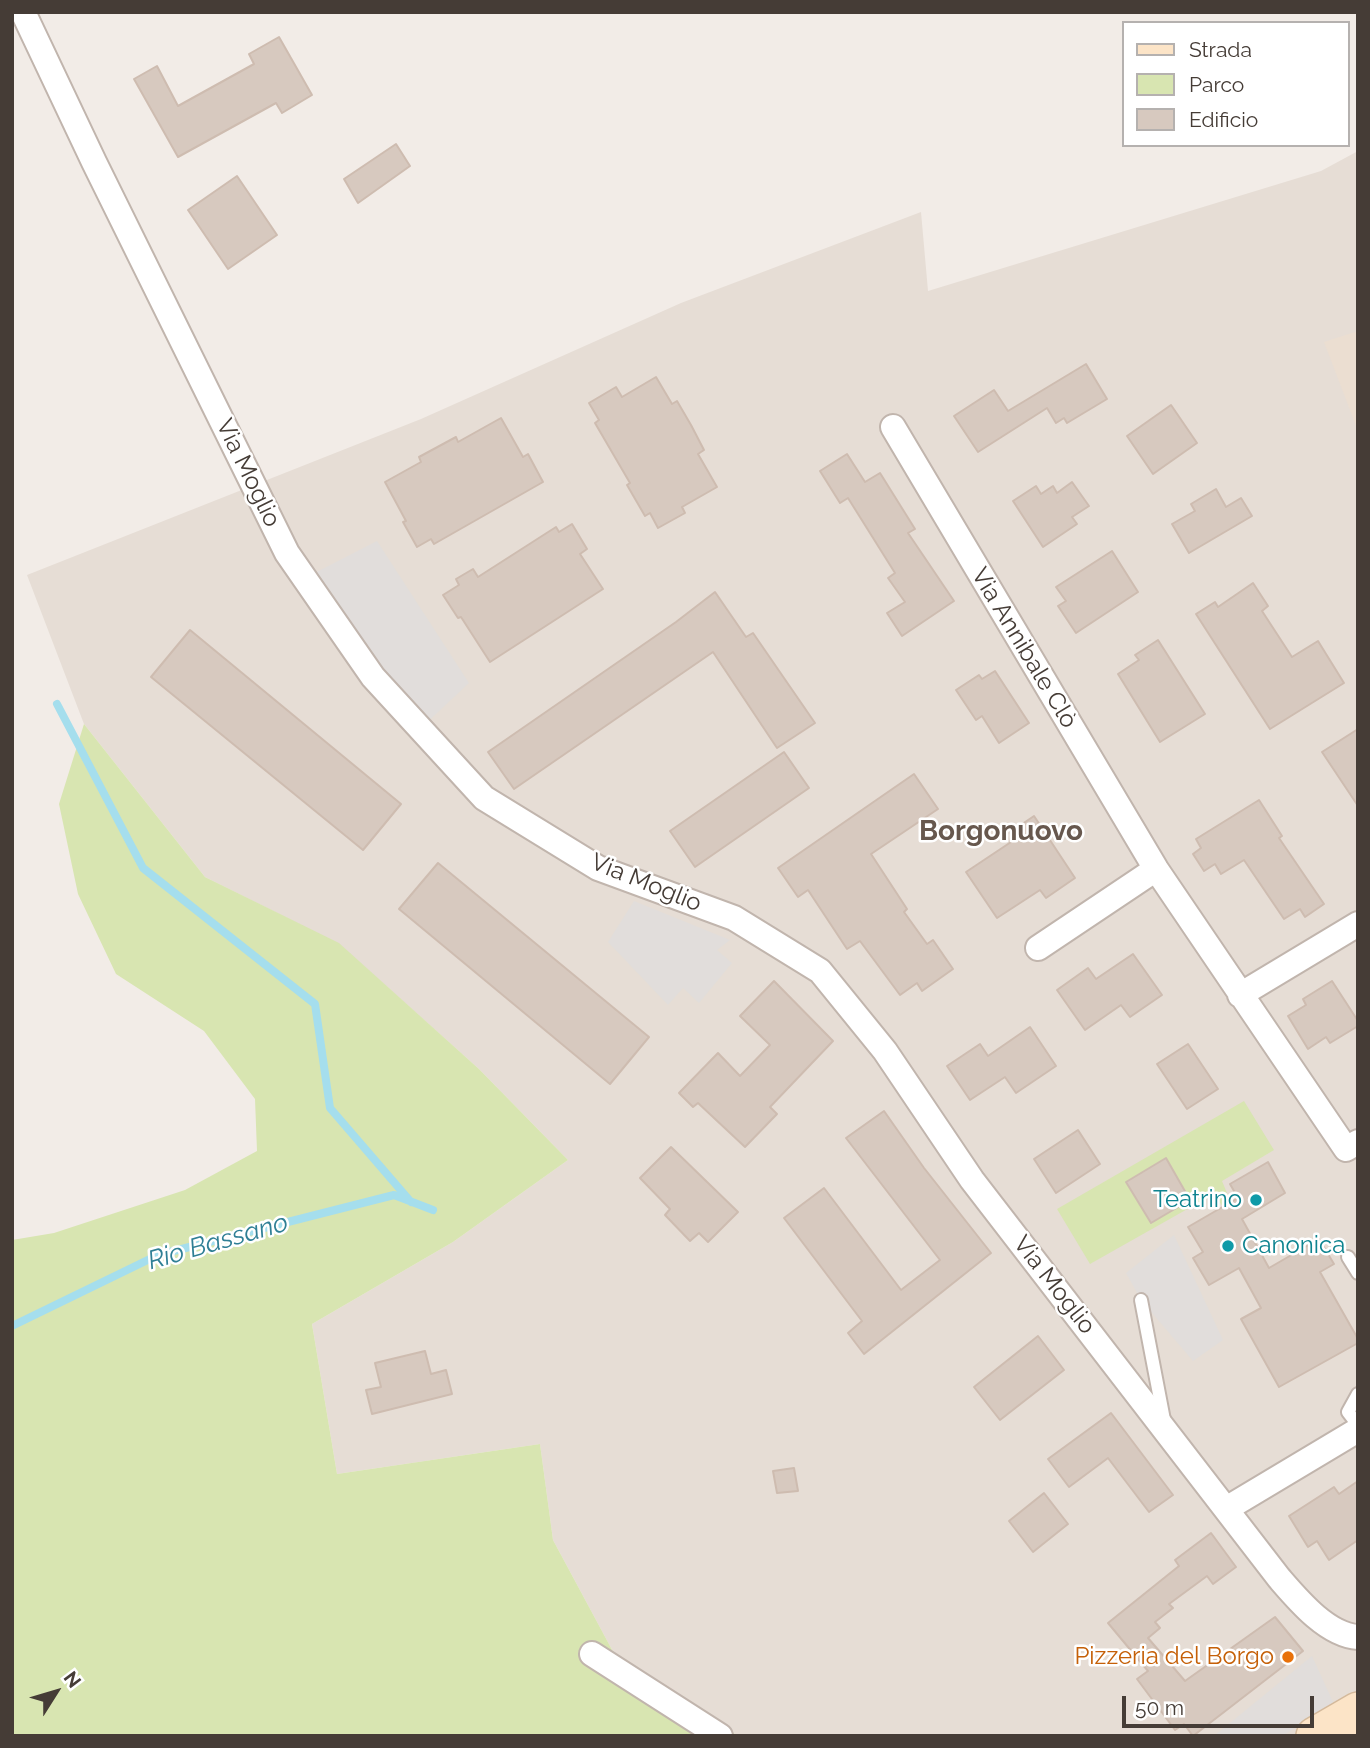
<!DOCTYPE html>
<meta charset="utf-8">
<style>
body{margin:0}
#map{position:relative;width:1370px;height:1748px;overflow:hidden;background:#f2ece7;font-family:Raleway,sans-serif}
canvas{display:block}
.frame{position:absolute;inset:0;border:14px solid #453c36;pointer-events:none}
.legend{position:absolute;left:1122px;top:21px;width:228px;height:126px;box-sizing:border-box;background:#fff;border:2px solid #b5b1af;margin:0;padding:9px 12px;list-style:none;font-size:21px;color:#453c36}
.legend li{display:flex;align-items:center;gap:14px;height:35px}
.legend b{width:35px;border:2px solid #b5b1af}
.north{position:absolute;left:21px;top:1657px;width:70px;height:70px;-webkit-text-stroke:5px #fff;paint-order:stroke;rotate:53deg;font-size:19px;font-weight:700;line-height:28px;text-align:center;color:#453c36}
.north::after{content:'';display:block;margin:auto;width:24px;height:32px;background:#453c36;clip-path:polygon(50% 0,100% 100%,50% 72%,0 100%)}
.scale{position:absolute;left:1122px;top:1696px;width:192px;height:32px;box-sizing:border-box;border:4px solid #453c36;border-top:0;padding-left:9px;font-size:21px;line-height:24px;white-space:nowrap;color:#453c36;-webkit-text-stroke:5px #fff;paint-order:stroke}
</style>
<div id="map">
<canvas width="1370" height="1748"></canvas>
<div class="frame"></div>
<ul class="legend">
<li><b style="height:9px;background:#fce4c7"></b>Strada</li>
<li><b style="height:19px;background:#d8e5b1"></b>Parco</li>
<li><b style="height:19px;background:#d7c9bf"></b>Edificio</li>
</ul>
<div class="north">N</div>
<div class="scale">50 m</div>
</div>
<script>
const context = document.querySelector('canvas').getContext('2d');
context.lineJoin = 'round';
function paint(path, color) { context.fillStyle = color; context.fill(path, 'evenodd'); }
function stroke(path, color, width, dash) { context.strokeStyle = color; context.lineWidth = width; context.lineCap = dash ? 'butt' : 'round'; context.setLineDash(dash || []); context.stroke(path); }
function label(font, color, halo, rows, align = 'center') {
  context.font = font + ' Raleway,sans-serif'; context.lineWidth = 5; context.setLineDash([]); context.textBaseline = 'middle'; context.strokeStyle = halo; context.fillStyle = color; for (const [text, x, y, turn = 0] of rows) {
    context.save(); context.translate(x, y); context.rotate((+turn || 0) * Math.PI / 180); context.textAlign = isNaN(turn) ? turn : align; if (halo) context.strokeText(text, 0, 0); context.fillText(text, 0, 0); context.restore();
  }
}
const residential = new Path2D(`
 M1358 151V1736H738L617 1659 553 1540 540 1444 337 1474 312 1324 453 1242 568 1160 479 1069 339 944 205 877 84 724 27 575 421 419 681 303 921 212 928 291 1321 171Z`);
const education = new Path2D(`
 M1358 331V431L1324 342Z`);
const green = new Path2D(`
 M84 724 205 877 339 943 479 1069 568 1160 453 1242 312 1324 337 1474 540 1444 553 1540 617 1659 738 1736H12V1240L54 1233 185 1190 257 1151 255 1099 204 1031 116 974 78 894 59 804Z
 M1244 1101 1274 1150 1222 1181 1232 1205 1223 1207 1214 1194 1090 1264 1057 1209Z`);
const parking = new Path2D(`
 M377 541 469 683 420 729 303 579Z
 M634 901 730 940 717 950 732 963 699 1003 683 988 668 1005 608 942Z
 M1174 1235 1223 1340 1193 1361 1141 1300 1126 1273Z
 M1312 1656 1334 1704 1282 1736H1214Z`);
const stream = new Path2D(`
 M57 704 143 868 315 1004 330 1108 411 1202
 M12 1326 158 1255 394 1195 433 1210`);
const building = new Path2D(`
 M279 37 312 95 282 113 276 103 178 157 134 79 157 66 178 106 254 64 249 54Z
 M396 144 410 166 358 203 344 179Z
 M237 176 277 235 228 269 188 210Z
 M1086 364 1107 399 1067 423 1064 418 1056 423 1047 408 978 452 954 416 994 390 1008 411Z
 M656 377 672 404 677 401 691 425 704 450 698 454 717 487 682 507 685 513 658 528 650 513 645 516 627 485 630 483 595 423 599 420 589 403 616 387 622 397Z
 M1171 405 1197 443 1153 474 1127 436Z
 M501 418 523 457 528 454 543 482 434 544 431 539 417 547 403 522 406 521 385 482 421 462 419 457 456 437 458 442Z
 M847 454 865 482 880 473 915 529 908 533 954 601 902 636 887 613 905 602 888 578 895 573 848 498 840 503 820 471Z
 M1072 482 1089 506 1072 517 1077 524 1043 547 1013 501 1036 486 1041 494 1053 486 1057 493Z
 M1216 489 1226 507 1241 498 1252 516 1189 553 1172 524 1195 511 1191 504Z
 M572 524 587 549 580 554 603 589 490 662 461 617 458 618 443 595 459 585 456 579 473 569 478 577 556 527 559 532Z
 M1112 551 1138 592 1076 633 1058 606 1066 601 1056 587Z
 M1253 583 1268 606 1262 611 1292 657 1318 641 1344 683 1270 729 1196 614 1215 602 1218 607Z
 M715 592 746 637 753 633 815 723 777 748 713 652 514 789 488 752 676 622Z
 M190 630 401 804 363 850 151 677Z
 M1158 640 1205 714 1160 742 1118 674 1139 660 1135 655Z
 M995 671 1029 723 999 743 982 716 976 720 956 690 979 675 982 679Z
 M1358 729V806L1322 752Z
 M784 752 809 788 695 867 670 831Z
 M914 774 938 809 871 854 907 909 904 912 927 944 933 940 953 969 922 991 917 983 900 995 860 941 847 949 808 890 798 897 778 868Z
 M1259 800 1282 836 1279 838 1324 904 1305 917 1300 909 1284 919 1244 860 1221 874 1215 864 1204 871 1193 854 1201 848 1196 839Z
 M1034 816 1075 878 1046 898 1040 890 997 918 966 872 1011 842 1006 835Z
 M438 863 649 1037 610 1084 399 909Z
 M1133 954 1162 995 1130 1017 1121 1005 1085 1030 1057 990 1088 968 1096 979Z
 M774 981 833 1041 770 1107 777 1114 745 1147 698 1103 693 1107 679 1093 718 1053 740 1076 770 1045 740 1016Z
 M1332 981 1358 1021V1026L1330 1043 1326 1037 1308 1049 1288 1016 1306 1005 1303 999Z
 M1030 1027 1056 1066 1016 1093 1005 1077 970 1100 947 1066 980 1044 988 1056Z
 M1188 1044 1218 1089 1187 1109 1157 1064Z
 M884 1111 924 1168 991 1253 864 1354 848 1333 862 1321 784 1218 824 1188 901 1290 940 1260 846 1138Z
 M1078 1130 1100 1164 1056 1193 1034 1159Z
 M671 1147 738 1212 708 1242 699 1233 690 1241 665 1215 670 1209 640 1178Z
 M1166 1158 1190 1200 1151 1223 1126 1182Z
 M1268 1162 1285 1193 1242 1219 1269 1268 1319 1239 1334 1264 1320 1272 1358 1339V1343L1279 1387 1241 1319 1261 1308 1239 1268 1209 1285 1193 1258 1203 1252 1188 1227 1238 1198 1230 1184Z
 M1038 1336 1064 1370 1000 1420 974 1387Z
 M425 1351 431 1374 446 1370 452 1394 372 1414 366 1390 381 1387 375 1363Z
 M1111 1413 1173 1495 1149 1512 1108 1458 1069 1487 1048 1459Z
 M794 1468 798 1491 777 1493 773 1471Z
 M1358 1481V1540L1329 1560 1317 1541 1308 1547 1289 1516 1334 1487 1339 1494Z
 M1044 1493 1068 1524 1033 1552 1009 1521Z
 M1211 1533 1236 1567 1213 1584 1207 1576 1169 1604 1173 1608 1155 1622 1160 1628 1148 1638 1185 1681 1275 1617 1303 1651 1193 1736 1184 1724 1175 1730 1137 1679 1148 1671 1108 1623 1179 1566 1175 1560Z`);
const lane = new Path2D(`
 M1348 1257 1358 1273
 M1141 1300 1164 1420
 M1358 1394 1348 1412 1358 1425`);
const street = new Path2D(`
 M23 12 94 162 287 553 373 677 484 798 598 868 734 918 820 971 885 1051 972 1180 1279 1578C1298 1600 1327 1635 1358 1637
 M893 427 1156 869 1346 1149 1358 1142
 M1038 948 1156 869
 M1240 995 1358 924
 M1226 1509 1358 1430
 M592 1654 720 1736`);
const secondary = new Path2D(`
 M1315 1736 1358 1711`);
const markers = [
 [1256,1200,7,"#0f9aa8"],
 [1228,1246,7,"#0f9aa8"],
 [1288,1657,7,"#e8710a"]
];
const streetNames = [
 ["Via Moglio",248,473,64],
 ["Via Annibale Clò",1024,648,59],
 ["Via Moglio",646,883,22],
 ["Via Moglio",1054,1285,52]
];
const cultureNames = [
 ["Teatrino",1242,1200],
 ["Canonica",1242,1246,"left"]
];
const foodNames = [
 ["Pizzeria del Borgo",1274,1657]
];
const waterNames = [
 ["Rio Bassano",218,1242,-16]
];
const quarterNames = [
 ["Borgonuovo",1001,832]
];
paint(residential, '#e6ddd5');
paint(education, '#ebded1');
paint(green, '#d8e5b1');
paint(parking, '#e1dddb');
stroke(stream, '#a5deed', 8);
paint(building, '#d7c9bf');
stroke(building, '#cebcb0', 2);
stroke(lane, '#c1b5ad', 16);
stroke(street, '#c1b5ad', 28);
stroke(secondary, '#d4b99b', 40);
stroke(lane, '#fff', 12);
stroke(street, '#fff', 24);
stroke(secondary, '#fce4c7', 37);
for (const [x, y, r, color] of markers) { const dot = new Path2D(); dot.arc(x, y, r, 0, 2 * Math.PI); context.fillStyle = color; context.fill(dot); stroke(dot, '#fff', 2.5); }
label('24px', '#453c36', '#fff', streetNames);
label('24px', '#0d838f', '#fff', cultureNames, 'right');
label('24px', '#c56008', '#fff', foodNames, 'right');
label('italic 26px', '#2f7f95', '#fff', waterNames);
label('bold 28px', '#67584e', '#fff', quarterNames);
</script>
